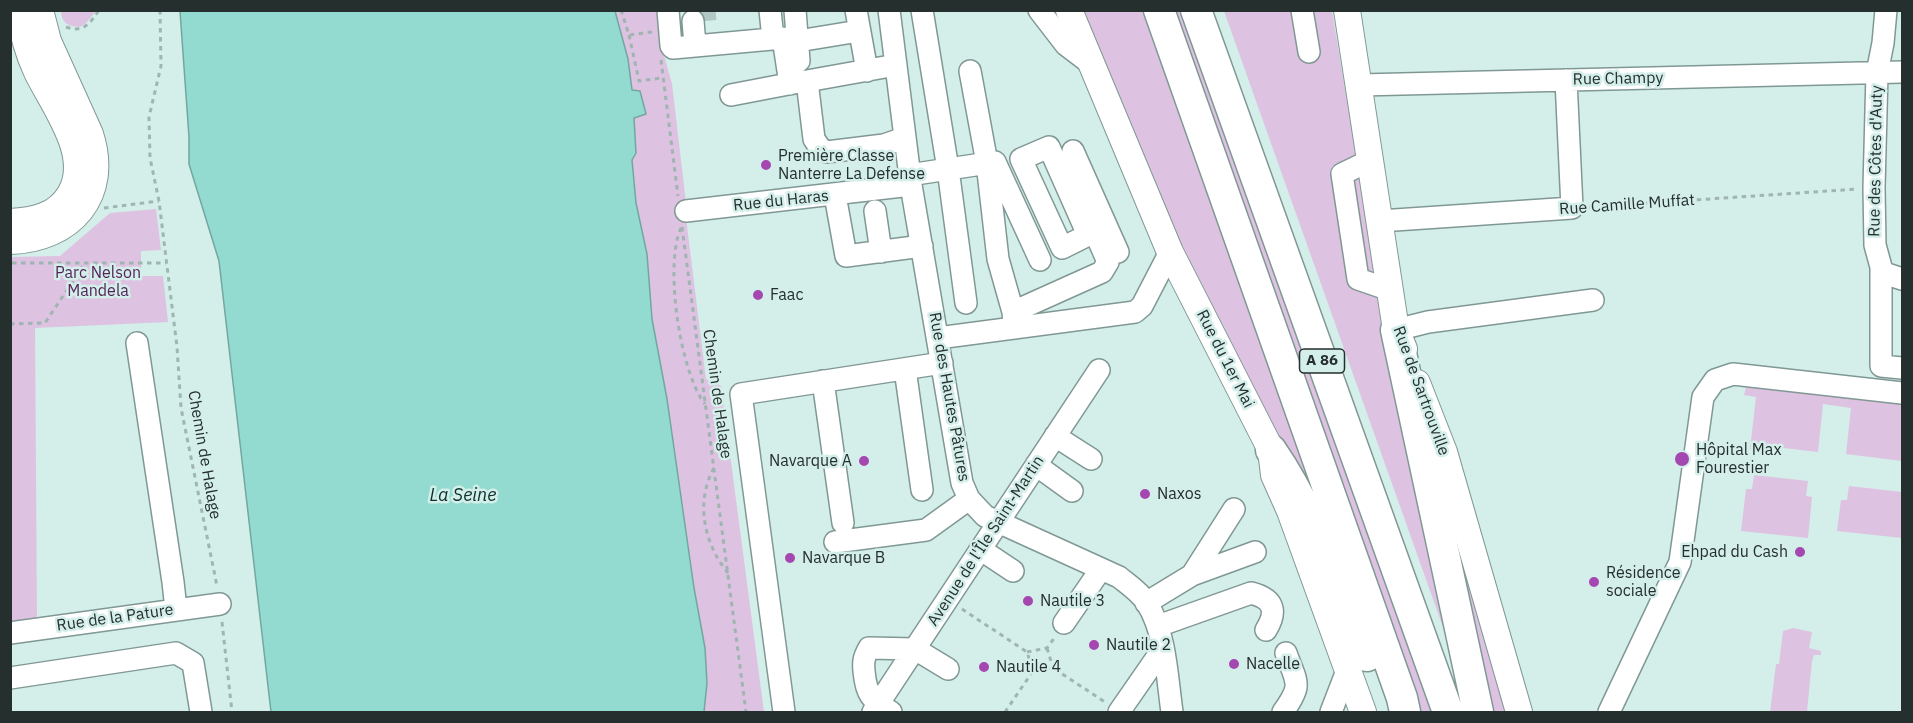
<!DOCTYPE html>
<meta charset="utf-8">
<style>
body{margin:0}
#map{position:relative;width:1913px;height:723px;overflow:hidden;background:#d4eeea;font-family:"IBM Plex Sans",sans-serif}
canvas{display:block}
.frame{position:absolute;inset:0;border:12px solid #252f2d;pointer-events:none}
</style>
<div id="map">
<canvas width="1913" height="723"></canvas>
<div class="frame"></div>
</div>
<script>
const context = document.querySelector('canvas').getContext('2d');
context.lineJoin = 'round';
function paint(path, color) { context.fillStyle = color; context.fill(path, 'evenodd'); }
function stroke(path, color, width, dash) { context.strokeStyle = color; context.lineWidth = width; context.lineCap = dash ? 'butt' : 'round'; context.setLineDash(dash || []); context.stroke(path); }
function label(font, color, halo, rows, align = 'center') {
  context.font = font + ' "IBM Plex Sans",sans-serif'; context.lineWidth = 5; context.setLineDash([]); context.textBaseline = 'middle'; context.strokeStyle = halo; context.fillStyle = color; for (const [text, x, y, turn = 0] of rows) {
    context.save(); context.translate(x, y); context.rotate((+turn || 0) * Math.PI / 180); context.textAlign = isNaN(turn) ? turn : align; if (halo) context.strokeText(text, 0, 0); context.fillText(text, 0, 0); context.restore();
  }
}
const green = new Path2D(`
 M61 11V10L96 11 86 23 80 27C68 26 62 24 61 11Z
 M615 11H662L664 55 672 84 686 203 687 226 706 379 721 386 764 712H704L707 683 705 648 694 588 667 399 652 319 647 254 636 203 632 160 636 153 634 118 646 114 632 90 628 59Z
 M1082 11H1142L1326 527 1323 528 1178 241Z
 M1170 11H1185L1432 712H1418Z
 M1224 11H1295L1292 17 1299 55 1312 11H1332L1389 353 1437 582 1444 630Z
 M156 209 161 250 141 251V276H163L168 322 35 328 37 618 11 622V257L60 256 110 213Z
 M1748 380 1902 400V461L1846 454 1851 408 1823 404 1818 452 1758 445 1757 450 1750 449 1756 397 1744 395Z
 M1436 443 1509 712H1487Z
 M1754 475 1808 481 1806 496 1812 497 1808 538 1741 531 1746 489H1752Z
 M1849 486 1902 492V538L1837 531 1841 500H1847Z
 M1793 628 1812 632 1809 648 1821 651V655H1814L1812 661 1807 712H1770L1776 664H1779L1783 631Z`);
const water = new Path2D(`
 M180 11H615L628 59 632 90 640 91 646 114 634 118 636 153 632 160 636 203 647 254 652 319 667 399 694 588 705 648 707 683 704 712H271L219 261 189 164V137Z`);
const minorTunnel = new Path2D(`
 M705 10 706 21`);
const path = new Path2D(`
 M160 10 161 66 149 117 150 158 159 201 177 347 181 408 217 586
 M621 10 629 35 652 32
 M66 27C83 33 90 24 99 10
 M629 35 639 81 662 78
 M661 60 678 196
 M1589 207 1858 189
 M104 208 159 201
 M682 227 746 712
 M681 228C664 264 680 373 705 404
 M12 263H166
 M10 324 45 323 85 263
 M714 468C695 502 704 544 728 573
 M962 609 1027 652 1033 671
 M222 622 232 712
 M1047 648 1053 668
 M1027 652 1047 648 1055 637
 M1005 712 1033 671 1053 668 1105 702`);
const minor = new Path2D(`
 M668 10 671 46 673 48 783 38 790 84
 M770 10 773 39
 M795 10 799 61
 M856 10 867 71
 M889 10 911 185 962 483 969 499 985 516 1119 577C1129 585 1140 592 1147 603 1166 634 1167 677 1172 712
 M922 10 948 169 966 303
 M1039 10 1066 45 1091 64
 M1302 10 1309 52
 M1886 10 1883 43 1877 73 1874 188 1875 245 1881 267V366L1902 368
 M693 21 695 45
 M798 41 859 31
 M896 65 807 81 814 139 820 148 827 152 884 145 904 138
 M970 71 987 163 998 259 1013 312 1014 324
 M1360 85 1902 72
 M731 95 804 81
 M1073 151 1118 252
 M1371 160 1342 174 1358 279 1390 290
 M909 175 995 162 1040 260
 M835 195 846 256 922 246
 M686 211 911 185
 M875 211 881 252
 M1380 221 1572 208 1566 80
 M1881 272 1902 279
 M1013 312 1102 272 1108 262 1097 237 1088 235 1062 248 1021 159 1049 147 1088 235
 M1396 330 1428 322 1593 300
 M938 338 1135 312 1142 306 1170 252
 M137 343 173 582 176 609
 M905 369 922 490
 M823 381 843 523
 M1055 436 1091 459
 M1036 465 1072 491
 M835 542 926 530 969 499
 M980 549 1013 571
 M1192 575 1234 509
 M1146 603 1192 575 1255 552
 M1064 623 1101 569
 M1158 626 1251 593C1275 599 1277 612 1266 630
 M10 633 220 604
 M10 678 176 653 193 663 201 712
 M784 712 741 394 942 363
 M873 712 1099 370
 M891 712C871 700 866 694 864 671 863 661 864 657 869 648L915 649 948 669
 M1119 712 1162 650
 M1283 712C1303 684 1297 684 1286 653
 M1331 712 1348 668
 M1609 712 1680 562 1703 397 1715 380 1733 374 1902 393`);
const major = new Path2D(`
 M1069 10 1170 252 1271 450 1274 475 1290 511 1363 712
 M1347 10 1396 330 1404 349
 M10 222C34 221 57 216 70 194 93 156 54 107 37 72 28 53 22 31 19 10
 M10 241C72 239 110 195 90 134L48 41 40 10
 M1417 383 1444 452 1519 712`);
const highway = new Path2D(`
 M1159 10 1402 698 1405 712
 M1196 10 1448 712
 M1396 330 1478 712
 M1271 450C1314 512 1338 587 1367 656`);
const markers = [
 [766,165,6,"#a547b0"],
 [758,295,6,"#a547b0"],
 [1682,459,8,"#a547b0"],
 [864,461,6,"#a547b0"],
 [1145,494,6,"#a547b0"],
 [1800,552,6,"#a547b0"],
 [790,558,6,"#a547b0"],
 [1594,582,6,"#a547b0"],
 [1028,601,6,"#a547b0"],
 [1094,645,6,"#a547b0"],
 [1234,664,6,"#a547b0"],
 [984,667,6,"#a547b0"]
];
const shields = [
 [1322,361,45]
];
const shieldNames = [
 ["A 86",1322,361]
];
const streetNames = [
 ["Rue Champy",1618,79,-1],
 ["Rue des Côtes d'Auty",1876,161,-89],
 ["Rue du Haras",781,201,-6],
 ["Rue Camille Muffat",1627,205,-4],
 ["Rue du 1er Mai",1225,359,63],
 ["Rue de Sartrouville",1421,391,70],
 ["Chemin de Halage",717,394,82],
 ["Rue des Hautes Pâtures",949,397,80],
 ["Chemin de Halage",204,455,80],
 ["Avenue de l'Île Saint-Martin",986,541,-57],
 ["Rue de la Pature",115,618,-8]
];
const poiNames = [
 ["Première Classe",778,156],
 ["Nanterre La Defense",778,174],
 ["Faac",770,295],
 ["Hôpital Max",1696,450],
 ["Fourestier",1696,468],
 ["Navarque A",852,461,"right"],
 ["Naxos",1157,494],
 ["Ehpad du Cash",1788,552,"right"],
 ["Navarque B",802,558],
 ["Résidence",1606,573],
 ["sociale",1606,591],
 ["Nautile 3",1040,601],
 ["Nautile 2",1106,645],
 ["Nacelle",1246,664],
 ["Nautile 4",996,667]
];
const parkNames = [
 ["Parc Nelson",98,273],
 ["Mandela",98,291]
];
const waterNames = [
 ["La Seine",463,496]
];
paint(green, '#dec2e1');
paint(water, '#93dbd0');
stroke(water, '#72a79f', 1.5);
stroke(minorTunnel, '#b1c8c4', 21, [21, 10]);
stroke(minor, '#809894', 24);
stroke(major, '#809894', 28);
stroke(highway, '#809894', 33);
stroke(path, '#9fb5b1', 3, [4.5, 4.5]);
stroke(minor, '#fff', 21);
stroke(major, '#fff', 26);
stroke(highway, '#fff', 30);
for (const [x, y, r, color] of markers) { const dot = new Path2D(); dot.arc(x, y, r, 0, 2 * Math.PI); context.fillStyle = color; context.fill(dot); stroke(dot, '#d4eeea', 2); }
for (const [x, y, w] of shields) { const box = new Path2D(); box.roundRect(x - w / 2, y - 12, w, 24, 4.5); context.fillStyle = '#d4eeea'; context.fill(box); stroke(box, '#252f2d', 1.5); }
label('bold 15px', '#252f2d', null, shieldNames);
label('16px', '#252f2d', '#d4eeea', streetNames);
label('16px', '#252f2d', '#d4eeea', poiNames, 'left');
label('16px', '#55255a', '#d4eeea', parkNames);
label('italic 18px', '#0c302b', '#d4eeea', waterNames);
</script>
